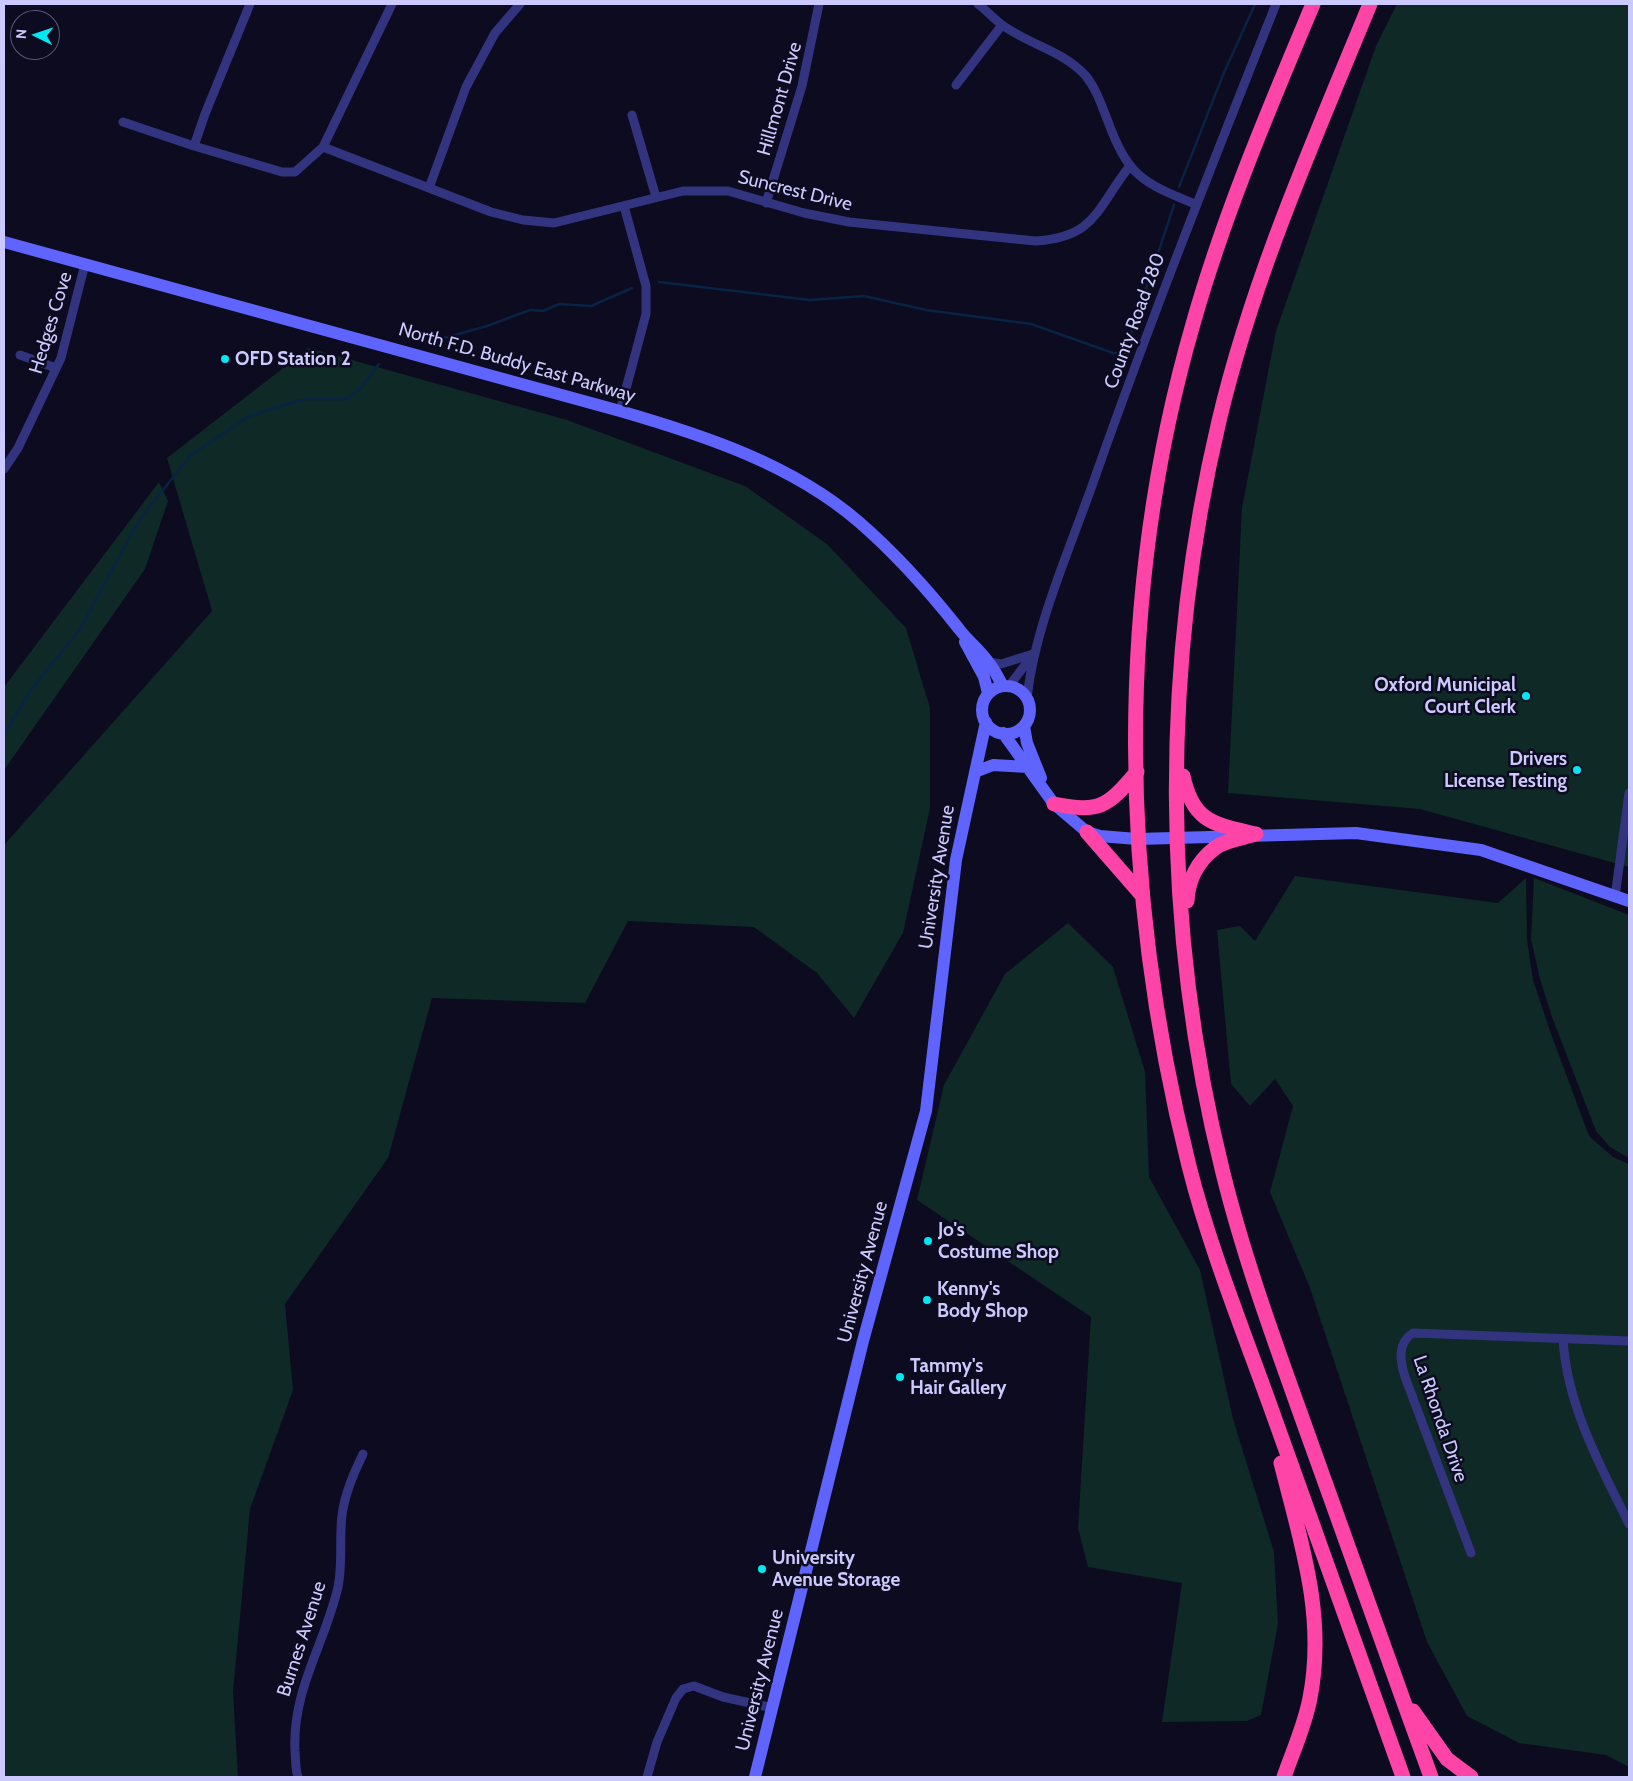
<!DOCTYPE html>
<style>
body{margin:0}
#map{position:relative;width:1633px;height:1781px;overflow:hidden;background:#0d0b1f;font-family:Cabin,sans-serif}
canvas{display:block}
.frame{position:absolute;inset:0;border:5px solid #ccc9ff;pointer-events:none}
.north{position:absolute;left:10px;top:10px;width:50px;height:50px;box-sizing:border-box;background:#0d0b1f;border:1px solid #595779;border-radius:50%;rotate:274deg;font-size:14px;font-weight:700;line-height:20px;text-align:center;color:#ccc9ff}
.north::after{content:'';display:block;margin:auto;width:18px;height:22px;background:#00e8f4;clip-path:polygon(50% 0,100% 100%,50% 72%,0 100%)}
</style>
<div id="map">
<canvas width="1633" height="1781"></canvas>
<div class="frame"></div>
<div class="north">N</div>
</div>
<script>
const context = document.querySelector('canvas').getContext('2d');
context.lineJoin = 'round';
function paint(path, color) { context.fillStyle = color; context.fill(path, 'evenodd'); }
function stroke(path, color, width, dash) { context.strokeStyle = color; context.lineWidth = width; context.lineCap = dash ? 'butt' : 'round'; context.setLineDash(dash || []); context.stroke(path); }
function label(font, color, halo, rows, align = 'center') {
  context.font = font + ' Cabin,sans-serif'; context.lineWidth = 5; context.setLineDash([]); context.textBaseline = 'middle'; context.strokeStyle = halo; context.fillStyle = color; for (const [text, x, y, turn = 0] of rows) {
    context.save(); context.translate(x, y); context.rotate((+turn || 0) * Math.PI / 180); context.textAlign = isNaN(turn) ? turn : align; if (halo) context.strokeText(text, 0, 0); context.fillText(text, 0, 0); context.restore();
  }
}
const green = new Path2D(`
 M1397 4H1629V867L1420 809 1228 793 1242 508 1276 331 1376 46Z
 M309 348 567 420 745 486 827 544 906 628 930 708V808L903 933 854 1018 817 973 754 927 628 921 585 1003 432 998 388 1158 285 1304 293 1390 250 1509 233 1692 238 1777H4V845L212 611 167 458Z
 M159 482 168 501 145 569 4 770V687Z
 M1295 876 1498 903 1526 878 1527 940 1533 980 1550 1031 1589 1136 1613 1157 1629 1164V1767L1606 1755 1519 1743 1467 1716 1427 1642 1310 1288 1270 1192 1293 1106 1275 1079 1250 1106 1231 1084 1217 930 1240 926 1255 941Z
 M1534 878 1629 915V1158L1610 1147 1596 1131 1552 1017 1540 979 1531 939Z
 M1068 923 1113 967 1145 1072 1149 1177 1200 1270 1233 1419 1274 1552 1278 1624 1261 1715 1247 1721 1162 1722 1182 1583 1088 1567 1078 1528 1091 1317 917 1200 944 1085 1005 974Z`);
const stream = new Path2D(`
 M1179 187 1223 75 1255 4
 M659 282 810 300 864 296 926 310 1031 324 1113 353H1121L1126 349 1174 205
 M426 343 487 326 530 310 543 311 559 304 591 306 632 288
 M4 735 30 691 80 629 139 520 191 455 249 416 305 399H347L360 389 379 364`);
const street = new Path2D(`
 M978 4C986 10 993 18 1001 24 1027 44 1062 50 1085 75 1096 88 1101 104 1107 119 1128 176 1141 182 1195 204
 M956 85 1002 25
 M632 115 656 197
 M123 122 194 146 282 172H295L323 147 392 4
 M194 146 205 114 250 4
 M323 147 491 212 523 220 554 223 683 191H728L804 213 849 222 1035 241C1096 237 1096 209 1129 167
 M429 188 466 87 495 33 520 4
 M766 203 802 86 819 4
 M20 355 56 368
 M620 411 646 314V286L624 206
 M4 469 18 448 61 358 85 264
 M989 662 1001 664 1033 654
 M1009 686 1032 656
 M1027 698C1035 626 1069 551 1093 483 1150 321 1213 162 1276 4
 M1615 897 1629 793
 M1563 1339C1567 1406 1600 1465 1629 1524
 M1471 1553 1405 1377C1400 1361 1397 1343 1413 1333L1629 1341
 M298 1777C295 1769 296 1760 295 1751 292 1689 325 1644 338 1587 343 1563 339 1538 342 1515 345 1493 354 1473 363 1454
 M647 1777 657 1742 676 1698 683 1689 694 1686 723 1697 773 1708`);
const secondary = new Path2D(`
 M4 242 620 411C703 435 792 464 859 522 896 554 929 591 959 629 968 641 981 651 989 663 995 670 998 678 1003 686
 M965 642 984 677 988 693
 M982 710a24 24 0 1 1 48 0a24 24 0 1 1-48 0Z
 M1024 726 1027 743 1041 778
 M1003 733 1054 804 1087 832 1100 836 1137 839 1356 833 1481 850 1629 901
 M975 772 993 765 1028 767
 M755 1777 863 1341 926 1111 956 860 986 722`);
const highway = new Path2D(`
 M1313 4C1269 109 1224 214 1193 324 1114 598 1120 891 1189 1166 1210 1249 1243 1330 1272 1411 1315 1533 1359 1655 1403 1777
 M1370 4C1314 140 1253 277 1219 421 1161 666 1162 930 1223 1173 1246 1266 1280 1356 1312 1446 1352 1557 1391 1667 1431 1777
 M1183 776C1193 822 1213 824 1255 834
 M1054 804C1100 813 1107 807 1137 772
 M1087 832 1141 894
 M1187 901C1188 880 1198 861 1215 848 1225 840 1244 838 1256 834
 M1281 1463C1301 1542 1326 1616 1310 1698 1305 1725 1293 1751 1284 1777
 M1413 1711 1447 1759 1471 1777`);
const markers = [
 [225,359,5,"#00e8f4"],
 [1526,696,5,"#00e8f4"],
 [1577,770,5,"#00e8f4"],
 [928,1241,5,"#00e8f4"],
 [927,1300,5,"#00e8f4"],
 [900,1377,5,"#00e8f4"],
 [762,1569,5,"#00e8f4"]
];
const streetNames = [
 ["Hillmont Drive",780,99,-74],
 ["Suncrest Drive",795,191,14],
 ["County Road 280",1135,321,-70],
 ["Hedges Cove",51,323,-73],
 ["North F.D. Buddy East Parkway",517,363,16],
 ["University Avenue",937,877,-81],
 ["University Avenue",863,1272,-75],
 ["La Rhonda Drive",1440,1419,71],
 ["Burnes Avenue",302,1639,-72],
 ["University Avenue",760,1680,-76]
];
const poiNames = [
 ["OFD Station 2",235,359],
 ["Oxford Municipal",1516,685,"right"],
 ["Court Clerk",1516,707,"right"],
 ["Drivers",1567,759,"right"],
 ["License Testing",1567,781,"right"],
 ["Jo's",938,1230],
 ["Costume Shop",938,1252],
 ["Kenny's",937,1289],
 ["Body Shop",937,1311],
 ["Tammy's",910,1366],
 ["Hair Gallery",910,1388],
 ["University",772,1558],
 ["Avenue Storage",772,1580]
];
paint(green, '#0e2926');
stroke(stream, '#092344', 2.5);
stroke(street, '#333480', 9);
stroke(secondary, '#6064ff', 12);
stroke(highway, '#ff44a7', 15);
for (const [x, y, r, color] of markers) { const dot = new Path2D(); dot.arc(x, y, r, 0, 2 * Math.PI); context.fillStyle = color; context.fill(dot); stroke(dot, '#0d0b1f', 2); }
label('19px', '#ccc9ff', '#0d0b1f', streetNames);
label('bold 19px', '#ccc9ff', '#0d0b1f', poiNames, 'left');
</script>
